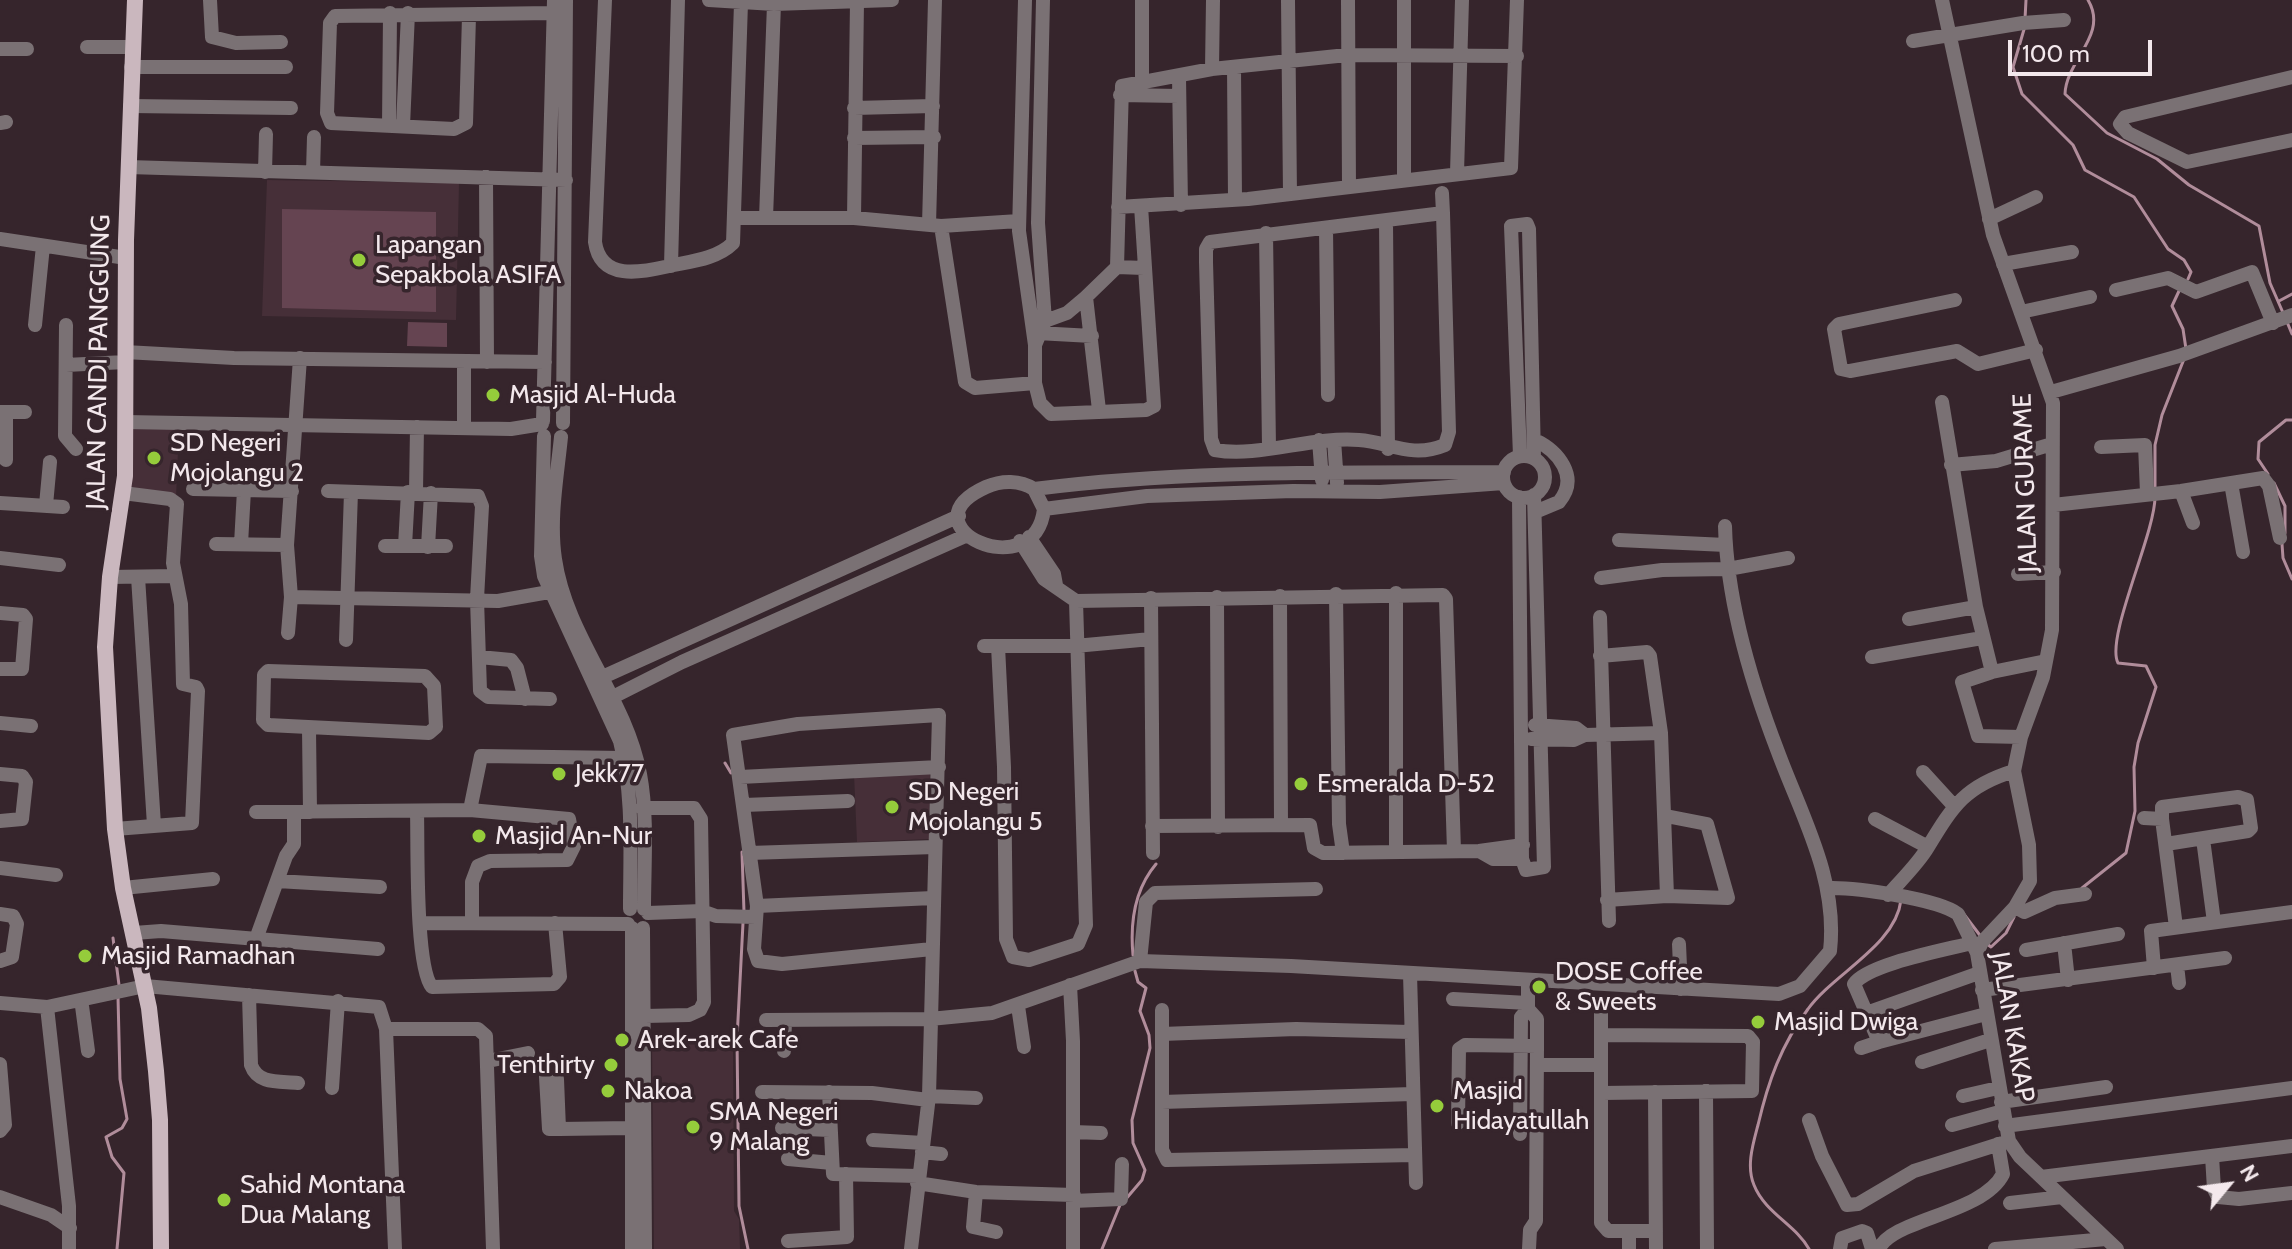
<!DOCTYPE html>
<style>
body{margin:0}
#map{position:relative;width:2292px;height:1249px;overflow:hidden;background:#36252c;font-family:Cabin,sans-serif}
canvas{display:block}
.north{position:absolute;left:2188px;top:1145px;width:80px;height:80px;-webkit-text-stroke:6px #36252c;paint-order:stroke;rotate:61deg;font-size:22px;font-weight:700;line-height:32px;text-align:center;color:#f3e8ec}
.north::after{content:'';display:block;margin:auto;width:28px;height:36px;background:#f3e8ec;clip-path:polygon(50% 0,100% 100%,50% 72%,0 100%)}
.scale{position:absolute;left:2008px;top:40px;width:144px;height:36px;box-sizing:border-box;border:4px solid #f3e8ec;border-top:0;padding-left:10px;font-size:24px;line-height:28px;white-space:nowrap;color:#f3e8ec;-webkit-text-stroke:6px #36252c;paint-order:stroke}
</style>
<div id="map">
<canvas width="2292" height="1249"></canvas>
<div class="north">N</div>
<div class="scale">100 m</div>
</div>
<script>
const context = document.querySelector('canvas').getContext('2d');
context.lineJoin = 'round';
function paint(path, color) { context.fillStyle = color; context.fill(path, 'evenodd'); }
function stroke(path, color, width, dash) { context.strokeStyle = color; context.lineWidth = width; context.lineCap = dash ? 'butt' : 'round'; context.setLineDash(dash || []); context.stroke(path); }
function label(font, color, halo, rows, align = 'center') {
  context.font = font + ' Cabin,sans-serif'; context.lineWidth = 7; context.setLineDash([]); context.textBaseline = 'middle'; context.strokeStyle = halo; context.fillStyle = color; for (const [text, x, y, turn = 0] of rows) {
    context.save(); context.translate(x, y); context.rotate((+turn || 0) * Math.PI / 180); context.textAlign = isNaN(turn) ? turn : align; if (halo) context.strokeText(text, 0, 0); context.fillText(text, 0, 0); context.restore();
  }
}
const built = new Path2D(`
 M267 180 459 183 456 320 262 316Z
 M131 427H179L176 498 128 491Z
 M930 772 929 839 857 842 854 774Z
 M652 1043H733L734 1211 739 1219 740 1249H654Z`);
const green = new Path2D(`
 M282 209 436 212V312L282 308Z
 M408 322 447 323V347L407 346Z`);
const stream = new Path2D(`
 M2088 0C2109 35 2066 60 2065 94L2107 133 2157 159 2189 185 2259 226 2270 283 2284 315
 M2025 19 2026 0
 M2025 26 2013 67 2022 94 2073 145 2085 170 2134 197 2168 249 2184 260 2191 272 2188 279
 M2179 291 2172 306 2183 329 2186 349
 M2279 301 2292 294
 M2287 322 2292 334
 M2268 474 2258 459 2259 442 2286 420H2292
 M2274 483 2285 506V533
 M2155 490V445L2162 415 2184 359
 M2282 544 2283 558 2292 579
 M725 763 731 773
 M742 852 744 912
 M2082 888 2126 853 2135 811 2134 767 2138 743 2156 687 2146 666 2118 663C2105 638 2155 534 2155 497
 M1963 913 1982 938
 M743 923 737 1039 739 1206 748 1249
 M113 938 119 985
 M1987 944 1991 947 2006 933 2014 917
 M1133 955C1130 923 1135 889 1156 864
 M1125 1200 1142 1180 1145 1170 1133 1143 1132 1120 1150 1048 1149 1035 1140 1011 1146 988 1138 982 1135 971
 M117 1249 124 1173 112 1157 106 1137 122 1128 127 1119 120 1079 118 997
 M1102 1249 1120 1205
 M1809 1249C1796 1225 1765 1213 1754 1185 1746 1166 1753 1144 1758 1125 1768 1082 1781 1045 1808 1009 1833 974 1896 945 1901 900`);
const minor = new Path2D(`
 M210 0 212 37 236 43 281 42
 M605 0 595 242C601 284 646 271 674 265 694 261 718 258 733 243L741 3
 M709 0 774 4 892 0
 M1025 0 1019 231 1035 345V383L1040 403 1051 414 1146 410 1154 406 1141 206
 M1288 0 1290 194
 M1348 0 1349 187
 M1404 0V180
 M1942 0 1993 235 2053 403 2052 630 2043 677 2021 737 2014 771 2029 845 2030 881 2015 907 1982 942 1977 953
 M469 16 466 123 454 129 331 123 327 113 330 23 335 16 552 13
 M1913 41 2023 23 2064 20
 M87 47H133
 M0 49H27
 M131 67H286
 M1234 67 1235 200
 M1212 69 1213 0
 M1179 77 1181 205
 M2292 77 2125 117 2120 124 2128 133 2187 162 2292 140
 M1142 82V0
 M1120 95 1179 96
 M130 106 291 108
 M854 108 933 106
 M0 123 6 122
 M389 126 390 13
 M403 126 408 13
 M854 138 934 137
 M128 167 566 180
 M265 172 266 134
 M313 172 314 137
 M1457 173 1462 0
 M486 177 487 362
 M1442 193 1443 213 1210 242 1206 249V262L1211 439 1215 450C1259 458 1312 436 1359 440 1389 442 1411 459 1445 445L1449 432 1443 213
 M1118 207 1248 199 1511 168 1517 0
 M735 218H854L941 226 1019 221
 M766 218 774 4
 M854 218 857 2
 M1989 219 2036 197
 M1386 222 1388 449
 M929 225 935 0
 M941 226 965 382 975 388 1035 383
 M1326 228 1328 395
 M1266 233 1269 447
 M0 239 126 258
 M2003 264 2072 252
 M671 266 678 0
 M1117 267 1122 86 1212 69 1347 55 1517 56
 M2116 290 2168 278 2196 292 2252 272 2273 323
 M1955 300 1839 324 1834 329 1841 369 1850 371 1957 351 1978 364 2036 350
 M2021 312 2090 297
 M1045 321 1067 313 1086 297
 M35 325 43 246
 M66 325 65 436 76 449
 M1037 333 1092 336
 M1035 345 1045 321 1038 223 1043 0
 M125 352 234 358 545 362
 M300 358 287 545 291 597 498 601 549 592
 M66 365 125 362
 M2051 392 2179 356 2292 315
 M1942 402 1976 607 1992 672
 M1099 410 1086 297 1117 267 1144 268
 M0 412H25
 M6 412V460
 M543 421 554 0
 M126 422 511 429 542 424
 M563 423 566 0
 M464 427V361
 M544 436 541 556 544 576 620 741C634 796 630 852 630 909
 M561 437C557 477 549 520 555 559 566 636 626 698 640 774 648 817 644 865 644 909
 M1319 440 1322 480
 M1334 440 1337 483
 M1535 440C1558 451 1580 477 1559 502L1535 512
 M2101 447 2145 445 2147 493
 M1520 456 1511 226 1527 224 1529 229 1534 458
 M1503 477a21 21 0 1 1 42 0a21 21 0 1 1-42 0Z
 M1951 465 1996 461 2052 444
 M2231 483 2243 552
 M193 489 292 491
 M1034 489 1044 509C1035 588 900 526 986 487 1002 480 1020 480 1034 489 1190 469 1347 473 1504 472
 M328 491 478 496 482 506 477 599 480 691 488 697 550 699
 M2181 491 2193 523
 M416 492 417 427
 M1519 497 1522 859 1526 870 1544 867 1534 495
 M0 503 63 507
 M46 505 50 462
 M2053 505 2181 491 2263 478 2269 486 2280 538
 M1044 509 1147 496 1293 491 1380 492 1504 483
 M1029 537 1054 574 1056 585
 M1619 540 1726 545
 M1020 541 1044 579 1076 601 1443 595 1446 599 1454 851
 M216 544 287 545
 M241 544 244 490
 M385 546H446
 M405 546 408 492
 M428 547 431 493
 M0 558 59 565
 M2018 574 2054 572
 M110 577 175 576
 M138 577 154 825
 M1601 578 1662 570 1728 569 1788 558
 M1336 594 1339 824 1343 853
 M1280 596 1281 825
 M1217 597 1218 827
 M1151 598 1153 853
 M0 613 23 615 26 619 22 669H0
 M1600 617 1609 921
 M1909 619 1976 607
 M288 633 291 597
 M346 640 351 492
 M984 646H1075L1151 639
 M998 646 1004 767 1006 939 1013 957 1029 960 1078 944 1086 925 1076 601
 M1600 656 1647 652 1650 656 1661 733 1667 896
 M479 657 511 660 517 668 525 699
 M1872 657 1982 638
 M268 671 425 676 434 686 436 727 429 733 268 725 263 720 264 675Z
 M596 680 959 516
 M605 701 682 662 965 536
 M0 723 31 726
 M1535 725 1576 728 1585 735
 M309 729 310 812
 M2021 737 1978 736 1962 682 1992 672 2046 661
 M1531 739 1574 740 1585 735 1661 733
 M1923 772 1954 806
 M0 774 22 776 26 782 22 819 0 821
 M740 777 939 767
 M744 805 848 801
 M642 808H694L701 819 704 1002 700 1010 689 1015 645 1016
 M470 810 481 756 624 758
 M256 812 470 810 569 819 574 846 567 860 490 861 478 866 472 882V923
 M417 812C418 844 415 967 432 987L554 984 560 977 555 923
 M2144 818 2162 819
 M1875 819 1928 847
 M1152 826 1310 825 1314 848 1323 853 1479 851 1523 845
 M115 829 192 823 198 691 196 687 183 684 181 604 173 563 177 504 170 499 123 493
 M2203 839 2214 922
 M2166 844 2248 831 2251 828 2247 800 2238 797 2162 807V819L2176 927
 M1479 851 1493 859H1522
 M1396 852V593
 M749 853 935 847
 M0 868 56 875
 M277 881 380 887
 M123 888 213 879
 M1828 888C1855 887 1938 899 1958 914L1977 953 2009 1141 2020 1157 2117 1249
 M1888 895C1901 880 1918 864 1928 847 1953 806 1965 786 2014 771
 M1607 900 1667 896 1728 898 1707 824 1666 816
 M757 906 933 898
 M2015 907 2024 912 2055 898 2085 894
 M648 913 702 911 716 916 756 917
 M0 914 13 916 17 924 12 957 0 961
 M420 923 628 924
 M643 928 645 1249
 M134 933 161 931 378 949
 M256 939 286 856 294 844V812
 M1972 943C1945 950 1868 964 1854 984L1879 1042 1986 1014
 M2064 943 2068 980
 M1679 944 1681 989
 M2026 950 2118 934
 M1140 961 1146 902 1155 893 1316 889
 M2177 965 2179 983
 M2154 968 2151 931 2292 912
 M1410 974 1416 1183
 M1528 981V1009L1537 1019V1046L1536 1221 1530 1230 1529 1249
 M1070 985 1073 1041V1249
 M1982 990 2225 958
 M249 995 251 1065C258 1085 280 1081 298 1083
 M1453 999 1528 1003
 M0 1003 47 1007 145 986 379 1007 386 1029 395 1249
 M82 1006 88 1051
 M1018 1006 1024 1047
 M47 1007 69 1206V1249
 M1601 1009V1223L1608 1231H1656
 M1162 1010V1150L1167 1160 1414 1155
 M1866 1013 1979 973
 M766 1020 930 1019 992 1013 1140 961 1291 966 1779 994 1800 986 1830 951C1838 879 1802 817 1778 752 1751 682 1727 601 1725 526
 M386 1029H478L486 1036 493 1249
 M1162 1034 1296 1029 1410 1032
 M1601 1035 1748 1036 1753 1042 1752 1091 1602 1093
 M1861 1048 1879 1042
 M784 1051 785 1021
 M488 1061 528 1053
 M1922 1062 1990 1040
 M0 1064 5 1125 0 1131
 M1537 1065H1601
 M332 1088 338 1001
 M1706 1091 1707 1249
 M762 1092 872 1093 928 1100
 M829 1092 833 1174 918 1176
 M1655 1092 1656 1249
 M929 1096 976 1098
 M1963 1096 1998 1088
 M1162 1102 1412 1094
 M2001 1102 2106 1087
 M1809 1120 1822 1156 1847 1205 1858 1204 1914 1171 2009 1141
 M1458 1123 1459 1049 1465 1045 1537 1046
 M1952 1125 2003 1111
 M2005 1126 2292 1088
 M782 1128 830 1130
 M559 1129 557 1079 546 1077 549 1129H559L631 1128
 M1073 1132 1101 1133
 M1520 1134 1521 1017 1528 1009
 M873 1140 923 1143
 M922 1152 941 1154
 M2212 1156 2214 1189 2218 1197 2239 1199 2292 1193
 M788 1159 832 1163
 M2041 1177 2292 1146
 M917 1183 976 1192 1074 1195
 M976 1192 973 1227 996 1232
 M0 1197 51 1215 70 1228
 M1073 1201 1121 1199 1122 1164
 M2010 1203 2062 1197
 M1629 1231V1249
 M788 1241 847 1237 846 1174
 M632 1249V928
 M911 1249 929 1096 939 715 798 724 733 735 757 906 754 949 758 961 782 964 932 949
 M1840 1249 1842 1238 1862 1231 1867 1233 1872 1249
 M1879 1249C1891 1219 1983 1214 2003 1174L1998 1144
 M1995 1249 2106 1239`);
const major = new Path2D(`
 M135 0 126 240 125 476 110 577 105 647 115 829 123 888 149 1008 156 1071 160 1120 161 1249`);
const markers = [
 [359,260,8,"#95cc3b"],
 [493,395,8,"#95cc3b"],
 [154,458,8,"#95cc3b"],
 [559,774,8,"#95cc3b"],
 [1301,784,8,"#95cc3b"],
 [892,807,8,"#95cc3b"],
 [479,836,8,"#95cc3b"],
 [85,956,8,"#95cc3b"],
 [1539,987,8,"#95cc3b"],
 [1758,1022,8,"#95cc3b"],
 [622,1040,8,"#95cc3b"],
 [611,1065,8,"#95cc3b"],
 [608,1091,8,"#95cc3b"],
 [1437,1106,8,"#95cc3b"],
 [693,1127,8,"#95cc3b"],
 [224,1200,8,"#95cc3b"]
];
const poiNames = [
 ["Lapangan",375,245],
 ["Sepakbola ASIFA",375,275],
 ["Masjid Al-Huda",509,395],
 ["SD Negeri",170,443],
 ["Mojolangu 2",170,473],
 ["Jekk77",575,774],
 ["Esmeralda D-52",1317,784],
 ["SD Negeri",908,792],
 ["Mojolangu 5",908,822],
 ["Masjid An-Nur",495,836],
 ["Masjid Ramadhan",101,956],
 ["DOSE Coffee",1555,972],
 ["& Sweets",1555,1002],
 ["Masjid Dwiga",1774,1022],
 ["Arek-arek Cafe",638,1040],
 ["Tenthirty",595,1065,"right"],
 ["Nakoa",624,1091],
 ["Masjid",1453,1091],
 ["Hidayatullah",1453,1121],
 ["SMA Negeri",709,1112],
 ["9 Malang",709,1142],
 ["Sahid Montana",240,1185],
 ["Dua Malang",240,1215]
];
const streetNames = [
 ["JALAN CANDI PANGGUNG",99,362,-89],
 ["JALAN GURAME",2026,483,-92],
 ["JALAN KAKAP",2012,1027,80]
];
paint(built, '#462f38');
paint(green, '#654451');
stroke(stream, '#b18d9b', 3);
stroke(minor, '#7a7174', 14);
stroke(major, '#cab7be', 16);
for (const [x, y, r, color] of markers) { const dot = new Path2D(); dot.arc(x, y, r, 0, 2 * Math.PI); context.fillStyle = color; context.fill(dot); stroke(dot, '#36252c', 3); }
label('26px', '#f3e8ec', '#36252c', poiNames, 'left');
label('26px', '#f3e8ec', '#36252c', streetNames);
</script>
